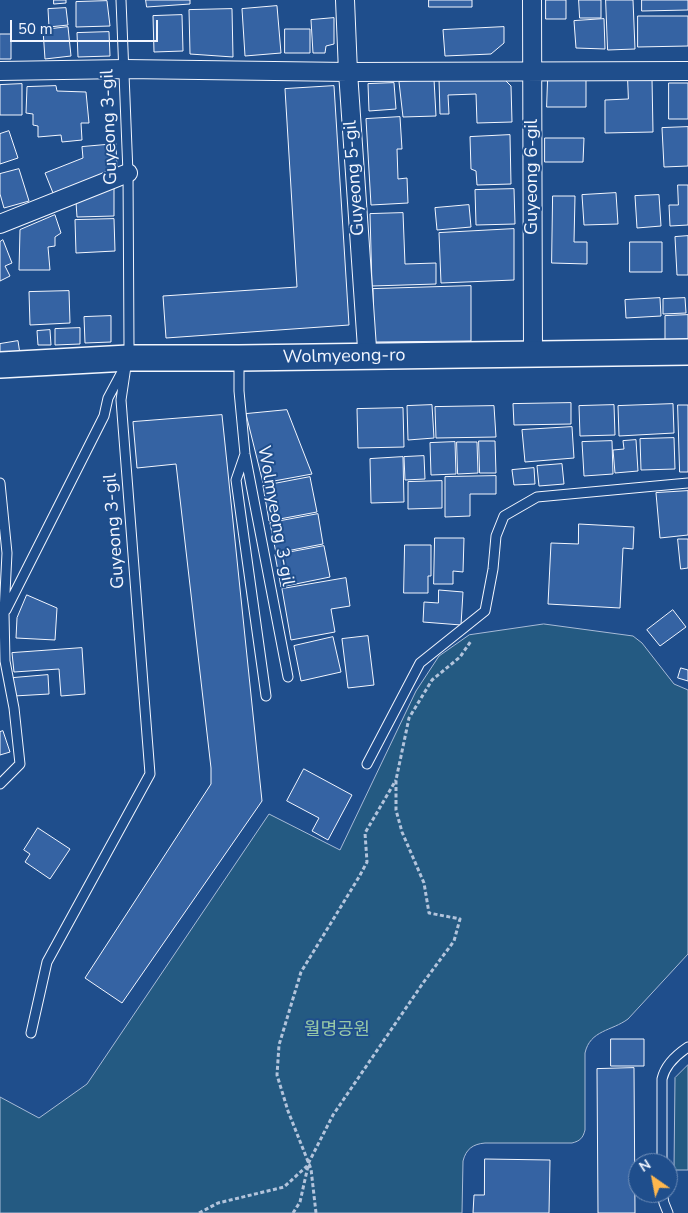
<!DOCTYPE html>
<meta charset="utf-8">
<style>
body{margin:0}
#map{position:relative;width:688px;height:1213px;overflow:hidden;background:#1f4e8c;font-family:"Nunito Sans",sans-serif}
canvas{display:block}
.north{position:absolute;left:628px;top:1153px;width:50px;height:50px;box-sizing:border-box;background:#1f4e8c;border:1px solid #7391ba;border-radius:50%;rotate:327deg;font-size:14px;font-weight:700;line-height:20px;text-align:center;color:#f2f6ff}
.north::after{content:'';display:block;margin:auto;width:18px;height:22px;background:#ffb74d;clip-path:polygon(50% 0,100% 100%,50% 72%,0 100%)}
.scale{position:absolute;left:10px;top:20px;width:148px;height:22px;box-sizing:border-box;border:2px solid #f2f6ff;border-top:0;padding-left:6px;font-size:15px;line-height:18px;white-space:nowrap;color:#f2f6ff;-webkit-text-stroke:4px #1f4e8c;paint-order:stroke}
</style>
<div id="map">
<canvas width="688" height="1213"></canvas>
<div class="north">N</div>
<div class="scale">50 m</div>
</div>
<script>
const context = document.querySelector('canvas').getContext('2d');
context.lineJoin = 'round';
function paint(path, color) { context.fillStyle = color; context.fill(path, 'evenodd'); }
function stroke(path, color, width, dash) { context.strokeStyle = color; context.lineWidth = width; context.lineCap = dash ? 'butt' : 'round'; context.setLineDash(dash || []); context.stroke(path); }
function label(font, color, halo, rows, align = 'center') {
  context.font = font + ' "Nunito Sans","Noto Sans KR",sans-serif'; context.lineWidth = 4; context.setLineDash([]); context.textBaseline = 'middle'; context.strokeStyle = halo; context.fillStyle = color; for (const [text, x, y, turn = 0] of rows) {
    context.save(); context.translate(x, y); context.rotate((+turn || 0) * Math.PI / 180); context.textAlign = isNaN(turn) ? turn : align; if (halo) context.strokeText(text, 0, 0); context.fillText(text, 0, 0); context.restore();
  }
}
const green = new Path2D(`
 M544 624 633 636 642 643 674 684 688 690V954L628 1019C612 1031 590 1030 585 1053V1130C583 1138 580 1141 572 1143H485C473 1144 466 1149 463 1161L462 1213H0V1097L39 1118 87 1084 269 814 340 850 416 691 439 656 469 635Z
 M688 1065V1170H674L675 1078Z`);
const building = new Path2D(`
 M54 0H66V3L54 4Z
 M146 0H190V4L147 7Z
 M429 0H472V7H429Z
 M546 0H566V19H546Z
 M579 0H601V18H580Z
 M606 0H633L635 49 608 50Z
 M642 0H688V10L642 11Z
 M107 1 110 26 76 27V2Z
 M277 6 281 53 245 56 242 9Z
 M66 8 68 25 49 27 48 9Z
 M232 9 233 57 190 54 189 10Z
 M182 15 183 51 154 52 153 16Z
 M638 16H688V46L638 47Z
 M334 18V44L326 46 325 53H313L311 20Z
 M604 19 605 49 576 48 574 21Z
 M68 27 71 56 45 59 43 30Z
 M504 27V43L491 54 445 56 443 30Z
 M285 29H310V53H285Z
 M109 32 110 56 78 57 77 33Z
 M0 34H11V59H0Z
 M503 78 511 86 512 122 477 123 476 94 448 95 449 114H440L439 79Z
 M434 79 436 116 403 117 399 82Z
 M548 79 586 80V107H547Z
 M628 79H652L653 132 605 133V100L628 99Z
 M394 83 396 109 369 111 368 84Z
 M669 83H688V119H669Z
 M22 84V115H0V85Z
 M56 86 57 91 86 92 89 123H81L82 140 62 142 61 135 38 137V126L33 125V114L26 113 27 87Z
 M334 86 349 325 166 338 163 296 297 287 285 89Z
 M400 117 402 149H397L398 179 407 178 408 203 371 205 366 119Z
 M688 127V166L664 167 662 128Z
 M9 131 18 158 0 164V134Z
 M510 135 511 184 477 185 476 171 471 169 470 137Z
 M545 138H584L583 162H545Z
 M116 144 117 169 53 193 45 173 83 158 82 147Z
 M19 169 29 201 4 208 0 194V174Z
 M114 185V216L77 217 76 202Z
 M678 185H688V225L670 226 669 205H678Z
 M514 189 515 224 476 225 475 190Z
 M616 193 618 224 584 225 582 195Z
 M659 195 661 226 637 228 635 196Z
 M553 196H575L574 242H587V264L552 263Z
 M469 205 471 227 437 230 435 208Z
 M403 213 405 264 436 263V284L372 286 370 214Z
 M55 215 61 233 55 237V246L48 247 50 270H19L20 230Z
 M114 219 115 251 76 253 75 220Z
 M514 229V280L441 283 439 233Z
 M688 236V275H677L675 237Z
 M3 240 12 263 5 266 10 276 0 281V242Z
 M630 242H662V272H630Z
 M471 286V341L374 342 373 289Z
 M69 291 70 323 30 325 29 292Z
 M660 298 661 316 626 318 625 300Z
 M685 298 686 313 663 314V299Z
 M688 315V339L665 340V316Z
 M111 316V342L85 343 84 317Z
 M80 328V344L55 345V329Z
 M50 330 51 345H38L37 331Z
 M18 341 20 354H0V344Z
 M571 403V424L514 425 513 404Z
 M673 404 674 433 619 436 618 406Z
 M432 405 434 438 408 440 407 406Z
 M614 405 615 435 580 436 579 406Z
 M678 405H688V472H680Z
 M494 406 496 437 436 438 435 407Z
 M403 408 404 447 358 448 357 409Z
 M287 410 312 474 263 483 246 414Z
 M222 415 262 801 122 1003 85 978 211 784V768L176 464 137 468 133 422Z
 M572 427 574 458 525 462 522 430Z
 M674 438 675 469 641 470 640 439Z
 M636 440 638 471 615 473 613 450 624 449 623 441Z
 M479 441H495L496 473H480Z
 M612 441 613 474 584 476 582 442Z
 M455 442 456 474 431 475 430 443Z
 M457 442H477L478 473 458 474Z
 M424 456 425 479 405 480 404 457Z
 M403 457 404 502 371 503 370 459Z
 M562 464 564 484 539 486 537 466Z
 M534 468 535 484 514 485 512 470Z
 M496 476V494H470V516L445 517V477Z
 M310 477 317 512 269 521 263 486Z
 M442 481V508L408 509V482Z
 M688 491V535L660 538 656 493Z
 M318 514 323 544 276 553 270 523Z
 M579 524 634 527 633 549 623 548 620 608 548 604 551 543 578 544Z
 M435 538H464L463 572 453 571V584H434Z
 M678 539H688V568L681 569Z
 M405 545H431V576H428V593H404Z
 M324 546 330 577 281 587 275 555Z
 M346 578 350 606 331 609 335 632 291 640 282 589Z
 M439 590 463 592 461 625 423 622 424 602 438 603Z
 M27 595 57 608 55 640 16 638 17 618Z
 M673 610 686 627 660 646 647 630Z
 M368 636 374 685 348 688 342 639Z
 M333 637 341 672 301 681 294 646Z
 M82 648 85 694 61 696 59 669 14 672 12 653Z
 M681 668 688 670V681L678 678Z
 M48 675 49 694 14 696 13 678Z
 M3 731 10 752 0 755V732Z
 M304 769 352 795 328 840 312 831 319 818 287 801Z
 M38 828 70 849 50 879 25 862 30 854 24 850Z
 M611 1039H644V1066H611Z
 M634 1068 635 1213H598L597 1069Z
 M485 1159 550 1160 549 1213H473L474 1195H484Z`);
const path = new Path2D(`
 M199 1213 218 1203 284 1187 307 1166 333 1115 423 983 454 941 460 919 429 913 424 883 402 832 396 810V780L409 718 432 680 460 657 471 641
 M293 1213 300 1202 308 1166
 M316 1213 311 1169 288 1111 277 1075 279 1045 301 972 359 877 367 862 365 833 396 780`);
const lane = new Path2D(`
 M239 359V391L245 454 288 677
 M245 454 236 480 266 696
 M0 483 7 553 4 613 5 661 14 708 20 764 0 784
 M6 610 104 416 108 398 124 368
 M367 764 420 663 485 611 493 569 496 536 504 516 537 497 688 483
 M31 1033 47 962 150 774 121 400 129 346 128 173 121 0
 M662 1163V1079C665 1065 676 1055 688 1047
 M662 1193 664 1203 668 1213`);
const street = new Path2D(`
 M345 0 348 72 367 348 369 356
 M532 0 533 354
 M0 71 125 69 348 72 688 71
 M0 224 128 173`);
const secondary = new Path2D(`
 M0 365 128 358H239L688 352`);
const streetNames = [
 ["Guyeong 3-gil",110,127,-92],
 ["Guyeong 6-gil",533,177,-90],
 ["Guyeong 5-gil",355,178,-94],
 ["Wolmyeong-ro",344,357,-1],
 ["Wolmyeong 3-gil",275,516,80],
 ["Guyeong 3-gil",115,531,-94]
];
const parkNames = [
 ["월명공원",337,1031]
];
paint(green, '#245a82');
stroke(green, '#a8bbd7', 1);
paint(building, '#3563a3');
stroke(building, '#f2f6ff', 1);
stroke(lane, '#f2f6ff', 11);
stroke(street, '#f2f6ff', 20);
stroke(secondary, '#f2f6ff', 28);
stroke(path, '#b3c4dc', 3, [4, 2.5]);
stroke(lane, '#1f4e8c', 9);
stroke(street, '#1f4e8c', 18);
stroke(secondary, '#1f4e8c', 25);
label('18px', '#f2f6ff', '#1f4e8c', streetNames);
label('18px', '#97c8a6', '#1f4e8c', parkNames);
</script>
